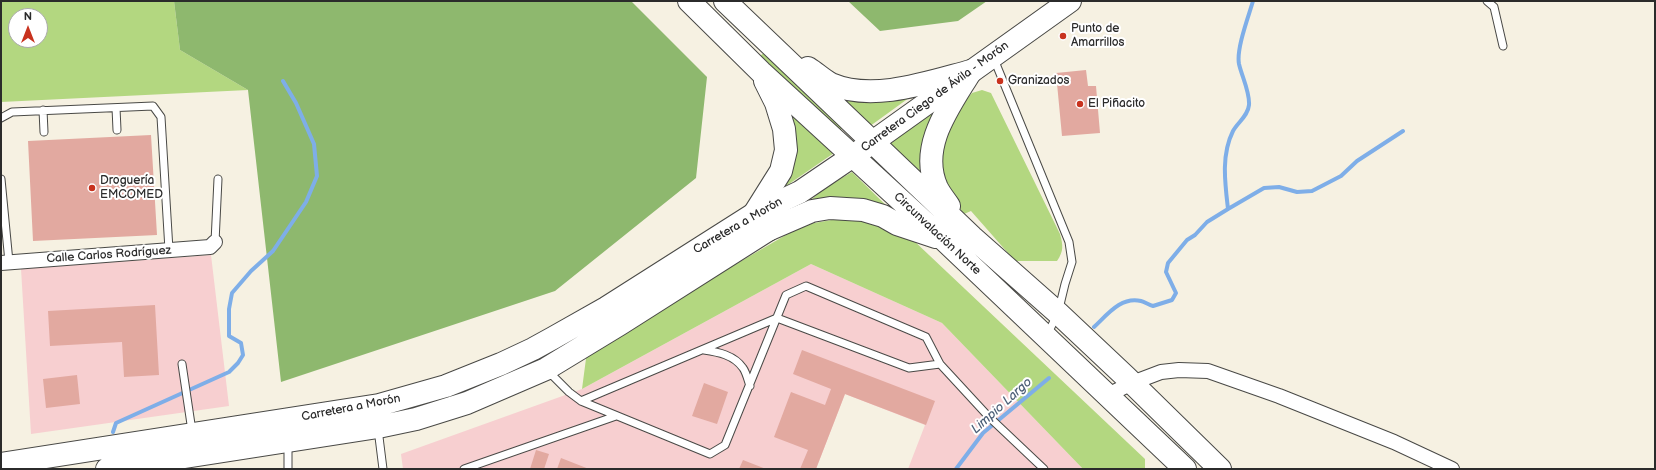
<!DOCTYPE html>
<meta charset="utf-8">
<style>
body{margin:0}
#map{position:relative;width:1656px;height:470px;overflow:hidden;background:#f6f1e2;font-family:"Balsamiq Sans",sans-serif}
canvas{display:block}
.frame{position:absolute;inset:0;border:2px solid #2b2b2b;pointer-events:none}
.north{position:absolute;left:8px;top:8px;width:40px;height:40px;box-sizing:border-box;background:#fff;border:1px solid #aaa;border-radius:50%;rotate:0deg;font-size:11px;font-weight:700;line-height:16px;text-align:center;color:#2b2b2b}
.north::after{content:'';display:block;margin:auto;width:14px;height:18px;background:#c8321e;clip-path:polygon(50% 0,100% 100%,50% 72%,0 100%)}
</style>
<div id="map">
<canvas width="1656" height="470"></canvas>
<div class="frame"></div>
<div class="north">N</div>
</div>
<script>
const context = document.querySelector('canvas').getContext('2d');
context.lineJoin = 'round';
function paint(path, color) { context.fillStyle = color; context.fill(path, 'evenodd'); }
function stroke(path, color, width, dash) { context.strokeStyle = color; context.lineWidth = width; context.lineCap = dash ? 'butt' : 'round'; context.setLineDash(dash || []); context.stroke(path); }
function label(font, color, halo, rows, align = 'center') {
  context.font = font + ' "Balsamiq Sans",sans-serif'; context.lineWidth = 4; context.setLineDash([]); context.textBaseline = 'middle'; context.strokeStyle = halo; context.fillStyle = color; for (const [text, x, y, turn = 0] of rows) {
    context.save(); context.translate(x, y); context.rotate((+turn || 0) * Math.PI / 180); context.textAlign = isNaN(turn) ? turn : align; if (halo) context.strokeText(text, 0, 0); context.fillText(text, 0, 0); context.restore();
  }
}
const built = new Path2D(`
 M211 255 229 406 31 434 21 269Z
 M811 264 942 323 1083 469H908L925 425 845 394 816 469H403L401 454 582 389Z`);
const green = new Path2D(`
 M1 1H174L180 50 248 90 1 102ZM16 16H40V40H16Z
 M765 52 845 126 840 130 760 56Z
 M817 82 913 95 866 129Z
 M982 90 991 93 1060 234C1063 245 1064 251 1057 261H1015L971 211 964 214 957 205 939 168 942 132 955 112 972 93Z
 M785 104 834 153 773 195Z
 M941 106 926 188 886 146Z
 M852 172 897 216 806 204 825 188Z
 M837 219H869L911 238 1145 459V469H1083L942 323 811 264 582 389 587 351 803 225Z`);
const forest = new Path2D(`
 M174 1H631L707 77 696 178 555 291 281 382 248 90 180 50Z
 M848 1H987L958 21 880 31Z`);
const stream = new Path2D(`
 M1228 209 1264 188 1279 187 1297 192 1312 191 1341 176 1357 161 1403 131
 M1094 327C1107 315 1121 296 1141 301 1145 302 1149 305 1153 306L1172 300 1176 293 1166 272 1168 263 1187 240 1195 235 1207 222 1228 209C1225 183 1221 155 1233 131 1238 122 1248 116 1249 105 1250 92 1242 77 1239 64 1236 49 1249 15 1253 1
 M113 432 116 423 229 372 238 363 243 355 241 343 229 336V309L232 293 251 271 273 251 306 202 317 176 314 144 296 103 283 81
 M956 469 983 433 1049 378`);
const building = new Path2D(`
 M1086 70 1088 86H1096L1100 133 1062 136 1056 73Z
 M151 135 157 235 33 241 28 141Z
 M155 305 159 375 124 377 122 342 50 346 48 311Z
 M802 350 935 401 926 425 845 394 816 469H800L808 450 774 437 791 392 825 405 831 389 793 374Z
 M77 375 80 404 46 408 43 379Z
 M704 383 728 392 717 424 692 416Z
 M536 450 549 454 544 469H530Z
 M561 458 589 469H557Z
 M743 460 766 469H739Z`);
const service = new Path2D(`
 M1487 1 1494 7 1503 46
 M994 59 1069 242 1072 262 1065 284 1058 313 1047 335
 M116 108 117 130
 M43 110 44 132
 M1 118 12 112 153 106 161 117 169 250
 M1 179 9 262
 M215 242 218 179
 M704 350C718 352 734 355 743 368 746 372 748 380 750 386
 M182 364 192 431
 M547 370 569 392 581 401 710 454 725 445 786 295 806 286 926 337 940 364 988 416 1044 469
 M581 401 777 318 909 368 940 364
 M378 429 383 469
 M288 443V469
 M464 469 616 416`);
const minor = new Path2D(`
 M1 263 210 247 215 242
 M1108 395 1132 383 1161 372 1179 370 1208 371 1279 396 1394 442 1452 469`);
const primary = new Path2D(`
 M1 464 379 405 446 386 501 364 533 349 553 338 606 308 754 214 800 192 853 156 1070 1
 M107 469 378 427 416 419 467 403 546 369 620 324 768 230 780 216`);
const trunk = new Path2D(`
 M689 1 761 72 944 240 1185 469
 M725 1 972 237 1058 313 1126 377 1220 469
 M808 68C816 73 823 80 831 84 873 102 929 82 971 71
 M949 206C945 200 940 194 937 188 918 146 950 106 971 71
 M754 214 781 171 786 150 784 129 776 103 765 81
 M768 230 812 211 830 208 846 209 863 210 883 216 897 224 936 237`);
const markers = [
 [1063,36,4,"#c8321e"],
 [1000,81,4,"#c8321e"],
 [1080,104,4,"#c8321e"],
 [92,188,4,"#c8321e"]
];
const poiNames = [
 ["Punto de",1071,29],
 ["Amarrillos",1071,43],
 ["Granizados",1008,81],
 ["El Piñacito",1088,104],
 ["Droguería",100,181],
 ["EMCOMED",100,195]
];
const streetNames = [
 ["Carretera Ciego de Ávila - Morón",935,97,-36],
 ["Carretera a Morón",738,226,-30],
 ["Circunvalación Norte",937,234,43],
 ["Calle Carlos Rodríguez",109,255,-4],
 ["Carretera a Morón",351,408,-11]
];
const waterNames = [
 ["Limpio Largo",1002,406,-42]
];
paint(built, '#f7cfd0');
paint(green, '#b3d780');
paint(forest, '#8eb86e');
stroke(stream, '#7eaee8', 4);
paint(building, '#e2a9a0');
stroke(service, '#494946', 9);
stroke(minor, '#494946', 16);
stroke(primary, '#494946', 24);
stroke(trunk, '#494946', 24);
stroke(service, '#fff', 7);
stroke(minor, '#fff', 14);
stroke(primary, '#fff', 22);
stroke(trunk, '#fff', 22);
for (const [x, y, r, color] of markers) { const dot = new Path2D(); dot.arc(x, y, r, 0, 2 * Math.PI); context.fillStyle = color; context.fill(dot); stroke(dot, '#fff', 1.5); }
label('12px', '#2b2b2b', '#fff', poiNames, 'left');
label('12px', '#2b2b2b', '#fff', streetNames);
label('italic 13px', '#4c5f77', '#fff', waterNames);
</script>
